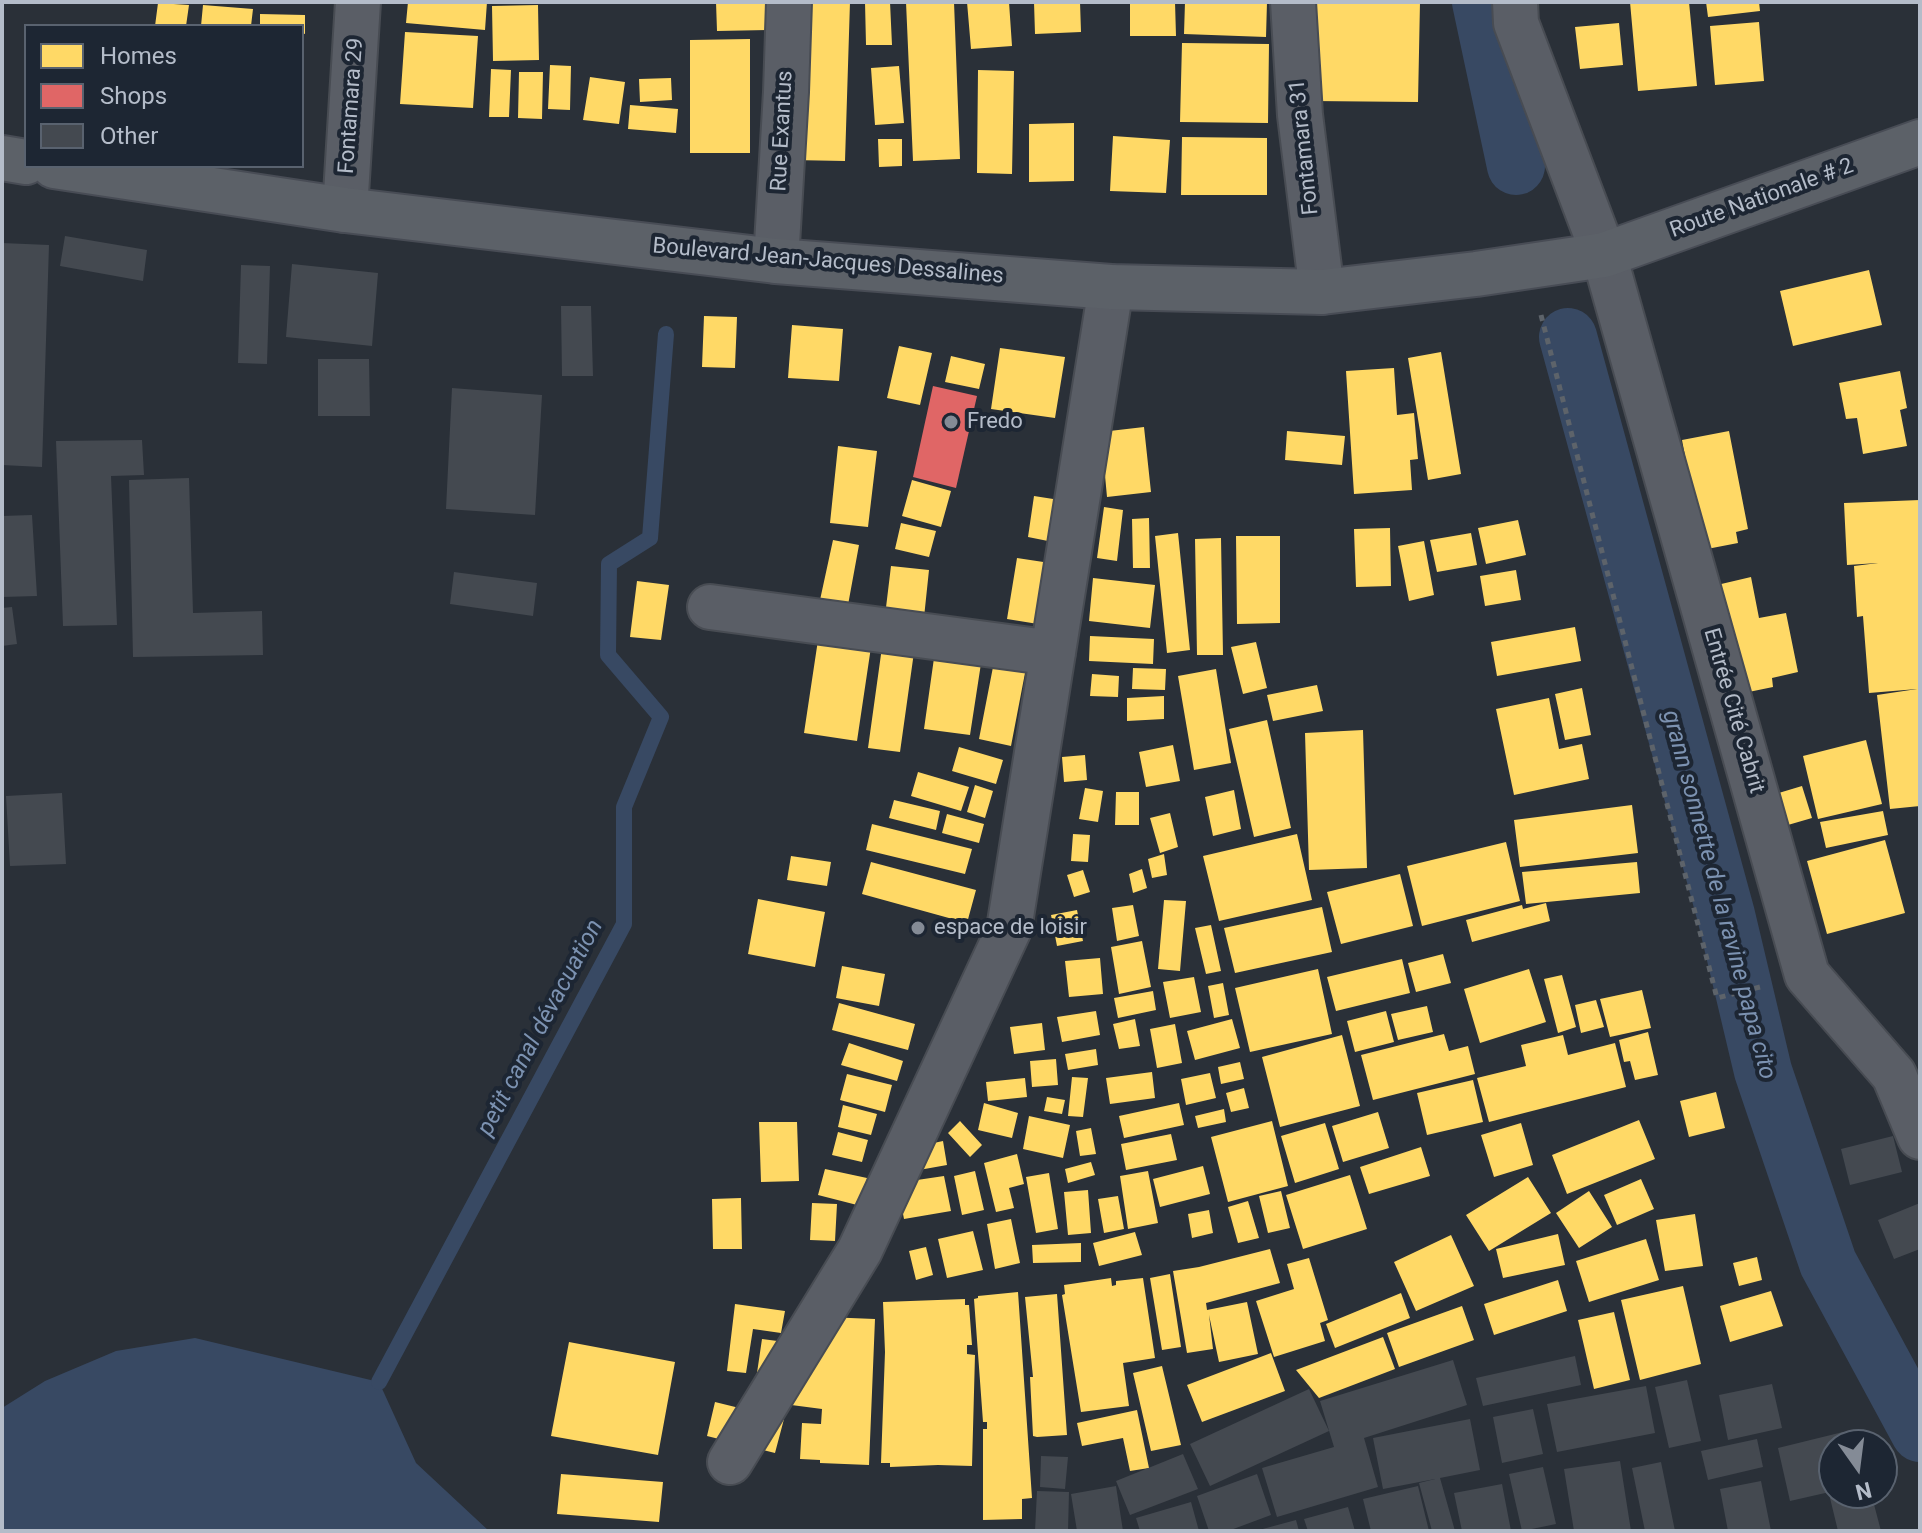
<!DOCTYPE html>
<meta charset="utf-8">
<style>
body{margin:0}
#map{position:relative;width:1922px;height:1533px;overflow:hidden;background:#2a3038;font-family:Roboto,sans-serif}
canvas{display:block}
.frame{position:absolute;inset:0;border:4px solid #b4bcc9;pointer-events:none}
.legend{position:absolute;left:24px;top:24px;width:280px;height:144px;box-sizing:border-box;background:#1d2633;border:2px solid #59626f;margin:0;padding:10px 14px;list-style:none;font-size:24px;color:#b4bcc9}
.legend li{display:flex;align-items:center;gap:16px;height:40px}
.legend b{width:40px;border:2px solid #59626f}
.north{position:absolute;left:1818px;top:1429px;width:80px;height:80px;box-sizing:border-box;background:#1d2633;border:2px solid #59626f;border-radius:50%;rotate:166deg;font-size:22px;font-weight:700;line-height:32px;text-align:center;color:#b4bcc9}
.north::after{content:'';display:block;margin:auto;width:28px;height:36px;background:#848b96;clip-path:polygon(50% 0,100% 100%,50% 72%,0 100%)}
</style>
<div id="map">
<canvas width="1922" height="1533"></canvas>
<div class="frame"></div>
<ul class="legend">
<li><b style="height:22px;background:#ffd966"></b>Homes</li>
<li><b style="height:22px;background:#e06666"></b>Shops</li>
<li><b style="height:22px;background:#444950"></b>Other</li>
</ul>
<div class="north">N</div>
</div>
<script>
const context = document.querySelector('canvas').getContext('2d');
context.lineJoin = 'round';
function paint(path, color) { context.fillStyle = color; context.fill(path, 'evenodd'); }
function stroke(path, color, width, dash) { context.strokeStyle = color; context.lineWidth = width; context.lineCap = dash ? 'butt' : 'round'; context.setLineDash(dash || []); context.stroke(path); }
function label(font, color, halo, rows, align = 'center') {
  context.font = font + ' Roboto,sans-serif'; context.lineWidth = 8; context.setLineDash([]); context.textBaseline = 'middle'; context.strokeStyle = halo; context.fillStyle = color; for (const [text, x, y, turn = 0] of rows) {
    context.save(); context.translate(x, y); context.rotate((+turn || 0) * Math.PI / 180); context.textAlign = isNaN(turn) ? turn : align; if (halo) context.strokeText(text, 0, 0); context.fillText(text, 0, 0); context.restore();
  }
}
const water = new Path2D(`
 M195 1338 379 1382 416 1463 489 1531H2V1408L45 1381 116 1351Z`);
const homes = new Path2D(`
 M408 2H487L485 30 406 23Z
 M716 2H768V30L717 31Z
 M796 2H850L845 161 792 160Z
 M865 2H890L892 45H866Z
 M906 2H954L960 159 913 161Z
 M967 2H1009L1012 46 971 49Z
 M1034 2H1080L1081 32 1035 34Z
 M1130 2H1175L1176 36H1130Z
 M1185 2H1267L1266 37 1184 34Z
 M1314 2H1420L1418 102 1312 101Z
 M1630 2H1689L1697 86 1638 91Z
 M1706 2H1759L1760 11 1708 17Z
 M158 3 189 5 186 26H155Z
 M203 5 253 9 251 26H201Z
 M538 5 539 60 493 61 492 6Z
 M260 14 305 15V34L302 33V26H260Z
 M1759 22 1764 81 1715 85 1710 26Z
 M1619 23 1623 65 1580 69 1575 27Z
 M405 32 478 36 473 108 400 104Z
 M750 39V153H690V40Z
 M1182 43 1269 44 1268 123 1180 122Z
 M550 65 571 66 570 110 548 109Z
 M899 66 904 123 875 125 871 68Z
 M491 69 511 70 509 117H489Z
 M978 70 1014 71 1012 174 977 173Z
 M519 72H543L542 119 518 118Z
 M590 77 625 82 619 124 583 120Z
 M671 78 672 100 640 102 639 79Z
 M630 105 678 109 676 133 628 129Z
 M1074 123V181L1029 182V124Z
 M1113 136 1170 140 1166 193 1110 191Z
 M1182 137 1267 138V195H1181Z
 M878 139H902V166L879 167Z
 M1869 270 1882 325 1793 346 1780 291Z
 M704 316 737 317 735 368 702 367Z
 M792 325 843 329 839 381 788 378Z
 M899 346 932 353 920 405 887 398Z
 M1000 348 1065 357 1055 418 991 409Z
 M1441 352 1461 474 1428 480 1408 358Z
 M951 356 985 364 979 389 945 382Z
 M1394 368 1397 415 1414 413 1418 459 1410 460 1412 490 1354 494 1346 371Z
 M1900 371 1907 408 1900 410 1907 446 1863 454 1857 418 1846 419 1839 383Z
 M1144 427 1151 492 1107 497 1101 432Z
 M1287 431 1345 436 1342 465 1285 460Z
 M1729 431 1748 529 1736 532 1738 543 1707 549 1701 539 1682 440Z
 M838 446 877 451 868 527 830 523Z
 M912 480 951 491 941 527 902 516Z
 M1034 496 1066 501 1058 543 1028 537Z
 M1920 500V806L1890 809 1877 695 1917 689 1869 693 1863 616 1857 617 1854 566 1878 563 1847 565 1844 503Z
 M1104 507 1123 510 1117 561 1097 558Z
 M1149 518 1150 568H1133L1132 519Z
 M1518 520 1526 555 1486 564 1478 528Z
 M901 523 936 531 929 557 895 549Z
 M1390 528 1391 586 1356 587 1354 529Z
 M1178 533 1190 650 1167 653 1155 536Z
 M1471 533 1477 565 1437 572 1430 540Z
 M1236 536H1280V623L1237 624Z
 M1221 538 1223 655H1197L1195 539Z
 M833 540 859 545 848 605 820 600Z
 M1424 541 1434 595 1409 601 1398 546Z
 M1017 558 1050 563 1038 624 1007 619Z
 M891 566 929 570 923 627 884 624Z
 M1516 570 1521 600 1485 606 1480 576Z
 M1751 577 1759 618 1786 613 1798 672 1772 678 1773 687 1739 694 1717 585Z
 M1093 578 1155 585 1150 628 1089 621Z
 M637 581 669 585 661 640 630 637Z
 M1575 627 1581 661 1497 676 1491 642Z
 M1090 636 1154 639 1153 664 1089 661Z
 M818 640 871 647 857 741 804 733Z
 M883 640 915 645 900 752 868 748Z
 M1256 642 1267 688 1243 694 1231 647Z
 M935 651 982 657 970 735 924 729Z
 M993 667 1025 673 1011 746 979 739Z
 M1133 668 1166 669 1165 690 1132 689Z
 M1216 669 1231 763 1194 770 1178 676Z
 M1092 674 1119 676 1118 697 1090 696Z
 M1317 685 1323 711 1273 721 1267 695Z
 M1582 688 1591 735 1565 740 1555 694Z
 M1164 696V719L1127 721V698Z
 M1549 698 1559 749 1582 744 1589 779 1514 795 1496 709Z
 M1267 720 1291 828 1254 837 1229 729Z
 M1363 730 1367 868 1309 870 1305 733Z
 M1866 740 1882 804 1818 819 1803 756Z
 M1173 745 1180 781 1146 787 1139 752Z
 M959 747 1003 760 996 784 952 771Z
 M1085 755 1087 780 1064 782 1062 757Z
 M918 772 969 787 961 811 911 796Z
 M975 785 993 791 985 818 967 812Z
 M1802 786 1812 818 1781 827 1772 795Z
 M1085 788 1103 791 1098 822 1079 819Z
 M1234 790 1241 829 1213 836 1205 797Z
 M1116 792H1139V825H1115Z
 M894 800 940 811 936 830 889 818Z
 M1632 805 1638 853 1520 867 1514 820Z
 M1883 811 1888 835 1826 848 1820 822Z
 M1170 813 1178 847 1160 853 1150 818Z
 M947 814 984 824 979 843 942 833Z
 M872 824 972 849 965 874 866 850Z
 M1073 834 1090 835 1088 862 1071 861Z
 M1297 834 1312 900 1219 921 1203 856Z
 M1885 840 1905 913 1827 934 1807 861Z
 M1506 842 1520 901 1422 926 1407 866Z
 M1164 854 1167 875 1152 878 1148 859Z
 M791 856 831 862 827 886 787 880Z
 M871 862 976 890 967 923 862 894Z
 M1637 862 1640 893 1526 904 1522 872Z
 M1142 869 1147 888 1133 893 1129 874Z
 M1083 870 1090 892 1074 897 1067 875Z
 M1400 874 1413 926 1341 944 1327 892Z
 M758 899 825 912 815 967 748 954Z
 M1164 900 1186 901 1180 971 1158 969Z
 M1546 903 1550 921 1472 942 1466 920 1522 905 1523 909Z
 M1133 905 1139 936 1117 941 1112 908Z
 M1322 907 1332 952 1235 973 1224 928Z
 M1077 910 1083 941 1057 946 1051 915Z
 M1211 925 1221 971 1206 974 1195 928Z
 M1142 941 1151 987 1119 994 1111 947Z
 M1443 954 1451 983 1416 992 1408 963Z
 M1100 958 1103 994 1069 997 1065 961Z
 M1402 959 1410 993 1336 1011 1327 977Z
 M842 966 885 974 879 1006 836 998Z
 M1318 969 1332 1034 1250 1052 1235 988Z
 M1529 969 1546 1022 1480 1043 1464 989Z
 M1562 975 1576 1027 1558 1033 1544 979Z
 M1194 977 1201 1012 1170 1018 1163 982Z
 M1223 983 1229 1015 1214 1018 1208 986Z
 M1642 990 1651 1028 1610 1037 1600 999Z
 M1153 991 1156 1010 1118 1018 1114 998Z
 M1596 1000 1604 1027 1581 1033 1575 1005Z
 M839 1003 915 1024 908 1050 832 1030Z
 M1427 1006 1433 1032 1398 1040 1391 1014Z
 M1096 1011 1100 1035 1062 1042 1057 1017Z
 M1386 1011 1394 1042 1355 1052 1347 1021Z
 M1135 1019 1140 1046 1119 1049 1113 1024Z
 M1232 1019 1240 1048 1195 1060 1187 1031Z
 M1042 1023 1045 1050 1014 1054 1010 1027Z
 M1175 1024 1182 1063 1157 1068 1150 1029Z
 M1648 1032 1658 1075 1635 1080 1630 1061 1624 1062 1619 1040Z
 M1444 1034 1449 1051 1468 1046 1475 1074 1373 1100 1361 1055Z
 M1342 1035 1360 1106 1280 1127 1262 1057Z
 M1563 1035 1568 1055 1615 1043 1626 1087 1489 1122 1477 1078 1526 1066 1521 1045Z
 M849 1043 903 1061 897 1081 841 1065Z
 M1096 1049 1098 1065 1068 1070 1065 1054Z
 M1056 1059 1058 1085 1032 1087 1030 1061Z
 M1240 1062 1244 1079 1221 1084 1218 1067Z
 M1152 1072 1155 1098 1110 1104 1106 1078Z
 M1210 1073 1216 1098 1186 1105 1181 1079Z
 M847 1074 892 1085 885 1112 840 1100Z
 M1072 1077 1088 1078 1083 1117 1068 1116Z
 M1025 1078 1027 1097 988 1101 986 1082Z
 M1473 1080 1483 1122 1427 1135 1417 1093Z
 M1244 1088 1249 1108 1231 1112 1226 1093Z
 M1716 1092 1725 1128 1689 1137 1680 1101Z
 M1047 1097 1065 1100 1062 1114 1044 1111Z
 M984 1103 1018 1113 1012 1138 978 1130Z
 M1179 1103 1184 1125 1124 1138 1119 1116Z
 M843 1105 877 1114 871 1135 838 1127Z
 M1224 1109 1226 1122 1198 1128 1195 1116Z
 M1378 1112 1389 1148 1343 1162 1332 1126Z
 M1029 1116 1070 1125 1063 1158 1023 1149Z
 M1639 1120 1655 1159 1567 1194 1552 1155Z
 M960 1121 982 1145 970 1157 948 1133Z
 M1272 1121 1288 1186 1228 1202 1211 1137Z
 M759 1122H797L799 1181 761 1182Z
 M1325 1123 1339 1169 1295 1183 1281 1136Z
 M1521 1123 1533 1165 1494 1177 1481 1135Z
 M1091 1128 1096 1154 1080 1156 1076 1131Z
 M838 1132 868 1140 862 1162 832 1155Z
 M1171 1134 1177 1160 1126 1170 1121 1144Z
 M943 1141 947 1165 919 1170 915 1147Z
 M1421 1147 1430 1176 1369 1194 1360 1167Z
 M1017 1154 1024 1184 1009 1188 1014 1208 996 1212 984 1163Z
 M1091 1162 1095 1175 1068 1183 1065 1169Z
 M1203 1166 1210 1194 1160 1207 1153 1179Z
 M825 1169 867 1178 861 1206 818 1195Z
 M975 1171 984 1210 962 1215 954 1176Z
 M1148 1171 1158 1223 1128 1229 1120 1176Z
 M1049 1173 1058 1229 1036 1233 1026 1177Z
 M1350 1175 1367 1229 1303 1249 1286 1195Z
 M944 1176 951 1211 904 1219 897 1183Z
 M1528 1177 1551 1213 1489 1251 1466 1215Z
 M1641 1179 1654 1209 1617 1225 1604 1195Z
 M1088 1190 1091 1233 1068 1235 1064 1192Z
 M1281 1191 1290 1228 1268 1233 1259 1196Z
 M1589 1191 1612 1227 1579 1248 1556 1213Z
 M1118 1196 1124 1229 1104 1233 1098 1199Z
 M741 1198 742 1249H713L712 1199Z
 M1248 1201 1259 1238 1238 1243 1228 1207Z
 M812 1203 837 1204 835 1241 810 1240Z
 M1209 1210 1213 1233 1192 1238 1188 1214Z
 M1695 1214 1703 1266 1665 1271 1656 1220Z
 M1011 1219 1020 1263 995 1269 987 1224Z
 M973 1231 983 1270 947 1278 938 1239Z
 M1135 1232 1142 1255 1099 1266 1093 1243Z
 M1558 1234 1565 1265 1503 1278 1496 1249Z
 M1451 1235 1474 1286 1416 1311 1394 1262Z
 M1646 1239 1659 1280 1589 1302 1576 1261Z
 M1081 1243V1262L1033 1263 1032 1245Z
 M926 1247 933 1275 916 1280 909 1251Z
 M1270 1249 1280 1283 1206 1303 1207 1310 1247 1302 1258 1354 1219 1362 1209 1315 1213 1349 1187 1353 1173 1271 1199 1267Z
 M1757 1257 1762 1280 1739 1286 1733 1263Z
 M1309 1258 1328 1320 1320 1323 1325 1341 1274 1357 1256 1301 1294 1289 1287 1264Z
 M1170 1274 1181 1347 1162 1350 1150 1278Z
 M1111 1278 1112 1286 1116 1285V1281L1143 1278 1155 1358 1123 1363 1129 1406 1081 1412 1062 1295 1065 1294 1064 1285Z
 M1558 1280 1567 1311 1494 1335 1484 1304Z
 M1683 1286 1701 1364 1640 1380 1621 1300Z
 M1771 1291 1783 1326 1730 1342 1720 1306Z
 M1018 1292 1032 1498 1022 1499V1519L983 1520V1429H987V1422H983L974 1299 978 1298V1296Z
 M1401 1293 1410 1318 1335 1348 1326 1324Z
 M1057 1294 1067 1435 1037 1437 1033 1436 1030 1377H1033L1025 1297Z
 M965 1299V1305H969L972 1345H967V1354L975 1355 972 1466 938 1465 890 1467V1463H881L885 1352 883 1302Z
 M735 1304 785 1311 781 1333 753 1329 746 1373 727 1371Z
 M1462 1306 1474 1340 1399 1367 1387 1333Z
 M1614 1312 1630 1380 1594 1389 1578 1320Z
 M825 1317 875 1319 869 1465 820 1463V1460L800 1459 802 1423 821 1424 822 1409 753 1400 762 1339 824 1347Z
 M1383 1337 1395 1369 1319 1398 1296 1370Z
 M569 1342 675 1362 658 1455 551 1436Z
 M1271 1353 1285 1391 1202 1422 1187 1385Z
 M1162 1366 1181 1445 1151 1451 1133 1373Z
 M715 1402 784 1419 775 1453 707 1436Z
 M1137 1410 1149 1468 1130 1471 1123 1438 1082 1446 1077 1423Z
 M561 1474 663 1482 659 1522 557 1514Z`);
const shops = new Path2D(`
 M933 386 977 396 956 488 913 477Z`);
const stream = new Path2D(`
 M379 1382 624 924V807L661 717 608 655 609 564 650 538 666 334`);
const canal = new Path2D(`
 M1481 2 1516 166
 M1568 337 1726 915 1763 1071 1828 1263 1920 1433`);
const building = new Path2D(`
 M65 236 147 250 143 281 60 266Z
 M2 243 49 245 42 467 2 465Z
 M292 264 378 273 372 346 286 337Z
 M241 265 270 266 267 364 238 363Z
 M561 306H591L593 376H562Z
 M318 359H369L370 416H318Z
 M452 388 542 395 535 515 446 509Z
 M142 440 144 475 111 476 117 625 63 626 56 441Z
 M189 478 193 613 262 611 263 655 133 657 129 480Z
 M32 515 37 596 2 597V516Z
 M454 572 537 583 533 616 450 604Z
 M12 607 17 644 2 646V608Z
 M62 793 66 864 10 866 6 796Z
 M1893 1136 1902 1172 1850 1185 1841 1149Z
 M1920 1203V1249L1894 1259 1878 1220Z
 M1575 1356 1581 1385 1483 1406 1476 1378Z
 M1453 1360 1467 1405 1364 1438 1378 1487 1277 1517 1262 1468 1334 1447 1320 1401Z
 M1687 1380 1701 1441 1669 1448 1655 1387Z
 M1772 1384 1782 1428 1728 1440 1719 1395Z
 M1646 1386 1655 1433 1557 1452 1547 1404Z
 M1309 1389 1329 1431 1210 1486 1190 1444Z
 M1533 1409 1543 1454 1502 1463 1493 1417Z
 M1470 1419 1480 1470 1440 1478 1455 1531H1432L1419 1483 1435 1479 1383 1489 1373 1438Z
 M1843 1432 1846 1445H1834V1491L1790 1501 1778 1448Z
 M1757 1439 1763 1467 1708 1480 1701 1451Z
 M1183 1454 1198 1489 1130 1515 1116 1481Z
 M1041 1456 1068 1457 1065 1489 1040 1487Z
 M1620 1461 1631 1531H1574L1564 1469Z
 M1661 1462 1675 1531H1645L1632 1468Z
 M1543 1467 1556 1524 1522 1531 1509 1474Z
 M1257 1474 1271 1515 1228 1531H1209L1197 1496Z
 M1761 1481 1771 1531H1728L1720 1489Z
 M1502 1484 1511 1531H1462L1454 1493Z
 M1116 1486 1123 1531H1077L1071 1494Z
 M1418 1486 1429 1531H1371L1363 1499Z
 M1037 1491 1069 1492 1068 1531H1035Z
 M1849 1493H1871L1881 1531H1838L1830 1498Z
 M1191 1502 1199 1531H1140L1136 1518Z
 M1348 1507 1355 1531H1308L1304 1519Z
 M1296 1520 1299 1531H1259V1530Z`);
const path = new Path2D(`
 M1541 315 1717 998 1760 987`);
const minor = new Path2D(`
 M1293 2 1300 115 1322 292
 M1515 2 1516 23 1604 255 1807 975 1894 1075 1920 1137
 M345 210 358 2
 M776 261 786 92 789 2
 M710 607 1053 653
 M730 1462 860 1250 1009 929 1111 287`);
const major = new Path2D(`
 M2 158 26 162
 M54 166 345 210 776 261 1111 287 1322 292 1476 274 1604 255 1920 142`);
const markers = [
 [951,422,8,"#848b96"],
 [918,928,8,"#848b96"]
];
const streetNames = [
 ["Fontamara 29",352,106,-86],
 ["Rue Exantus",783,131,-87],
 ["Fontamara 31",1305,147,-96],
 ["Route Nationale # 2",1762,199,-20],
 ["Boulevard Jean-Jacques Dessalines",828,262,5],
 ["Entrée Cité Cabrit",1733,711,74]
];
const poiNames = [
 ["Fredo",967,422],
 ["espace de loisir",934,928]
];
const waterNames = [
 ["grann sonnette de la ravine papa cito",1718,895,75],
 ["petit canal dévacuation",541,1028,-62]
];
paint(water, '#384963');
paint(homes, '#ffd966');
paint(shops, '#e06666');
stroke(stream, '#384963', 16);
stroke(canal, '#384963', 58);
paint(building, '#444950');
stroke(minor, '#484c53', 48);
stroke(major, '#484c55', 48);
stroke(path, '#5d636a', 5, [6, 6]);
stroke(minor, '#5a5e66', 44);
stroke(major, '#5c6168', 44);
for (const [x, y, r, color] of markers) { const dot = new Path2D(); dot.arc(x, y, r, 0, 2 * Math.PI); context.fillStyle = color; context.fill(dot); stroke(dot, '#1d2633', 3); }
label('22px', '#b4bcc9', '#1d2633', streetNames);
label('22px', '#b4bcc9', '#1d2633', poiNames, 'left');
label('italic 24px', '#7c92b1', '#1d2633', waterNames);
</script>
